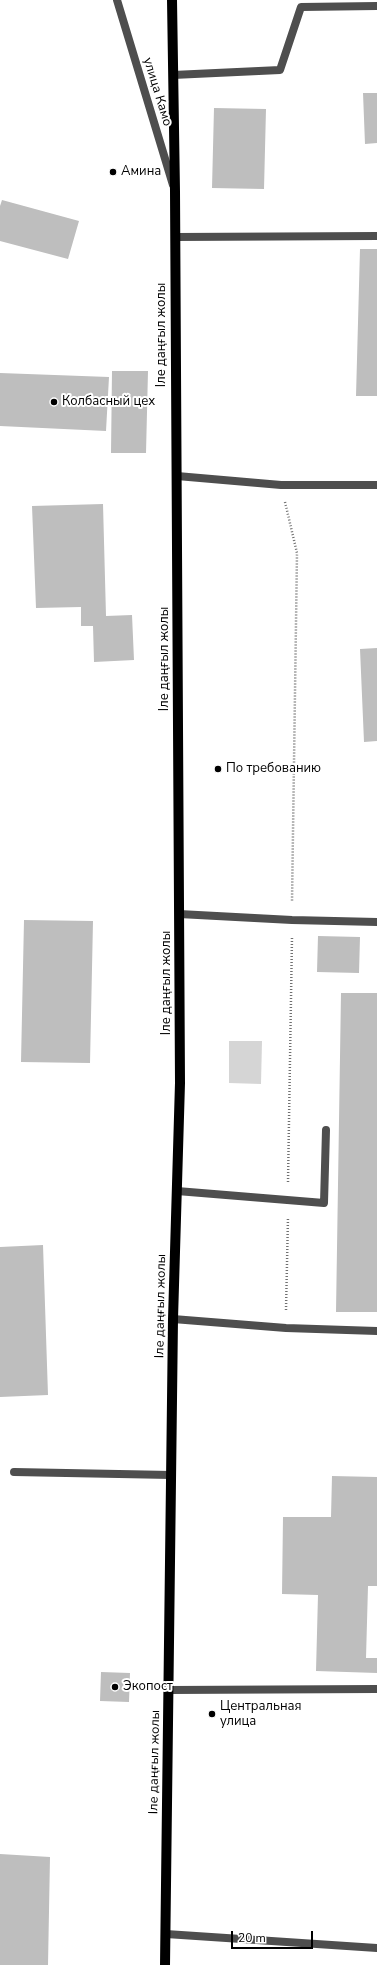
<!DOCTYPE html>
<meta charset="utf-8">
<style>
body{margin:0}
#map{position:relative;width:377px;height:1965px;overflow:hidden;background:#fff;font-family:"Nunito Sans",sans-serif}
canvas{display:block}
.scale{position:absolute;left:231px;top:1931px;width:82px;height:18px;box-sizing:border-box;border:2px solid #000;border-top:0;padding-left:5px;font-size:12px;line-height:14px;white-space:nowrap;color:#000;-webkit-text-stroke:3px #fff;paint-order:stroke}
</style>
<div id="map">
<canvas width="377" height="1965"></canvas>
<div class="scale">20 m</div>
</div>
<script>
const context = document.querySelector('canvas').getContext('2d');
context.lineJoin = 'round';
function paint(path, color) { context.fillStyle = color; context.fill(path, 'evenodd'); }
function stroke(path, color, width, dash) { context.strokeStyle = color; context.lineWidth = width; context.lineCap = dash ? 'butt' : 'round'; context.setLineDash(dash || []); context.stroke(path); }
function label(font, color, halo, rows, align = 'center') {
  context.font = font + ' "Nunito Sans",sans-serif'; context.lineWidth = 4; context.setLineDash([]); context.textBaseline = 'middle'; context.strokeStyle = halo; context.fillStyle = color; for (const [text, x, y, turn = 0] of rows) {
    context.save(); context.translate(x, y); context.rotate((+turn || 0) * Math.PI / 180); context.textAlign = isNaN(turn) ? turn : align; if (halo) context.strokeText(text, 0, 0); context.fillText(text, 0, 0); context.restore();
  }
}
const green = new Path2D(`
 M229 1041H262L261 1084 229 1083Z`);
const building = new Path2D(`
 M363 93H377V143L365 144Z
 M214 108 266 109 264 189 212 188Z
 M2 200 79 221 68 259 0 241V206Z
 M360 249H377V396H356Z
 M112 371H148L146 453H111Z
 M0 373 109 377 106 431 0 426Z
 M103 504 106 616 132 615 134 660 94 662 93 626H81V607L36 608 32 506Z
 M377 648V741L364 742 360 649Z
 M24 920 93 921 90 1063 21 1062Z
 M318 936 360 937 359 973 317 972Z
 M341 993H377V1312H336Z
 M43 1245 48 1395 0 1397V1247Z
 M332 1476 377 1477V1586H368L366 1658H377V1673L316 1671 318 1595 282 1594 283 1517H331Z
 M101 1672 130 1673 129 1702 100 1701Z
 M0 1854 50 1857 48 1965H0Z`);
const path = new Path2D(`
 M285 502 297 553 292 902
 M288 1182 292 937
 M286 1310 288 1217`);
const service = new Path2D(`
 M175 237 377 236
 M177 476 281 485H377
 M179 914 292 920 377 922
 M177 1191 324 1203 326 1130
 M173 1319 286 1328 377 1331
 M14 1472 171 1475
 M169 1690 377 1689
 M166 1934 377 1948`);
const minor = new Path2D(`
 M117 0 173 185
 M173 75 280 70 301 7 377 6`);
const primary = new Path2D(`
 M165 1965 173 1319 180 1083 175 191 172 0`);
const markers = [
 [113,172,4,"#000"],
 [54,402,4,"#000"],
 [218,769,4,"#000"],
 [115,1687,4,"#000"],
 [212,1714,4,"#000"]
];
const streetNames = [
 ["улица Камо",157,92,73],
 ["Іле даңғыл жолы",162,335,-90],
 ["Іле даңғыл жолы",165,659,-90],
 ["Іле даңғыл жолы",167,983,-90],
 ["Іле даңғыл жолы",161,1306,-89],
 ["Іле даңғыл жолы",155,1762,-89]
];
const poiNames = [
 ["Амина",121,172],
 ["Колбасный цех",62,402],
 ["По требованию",226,769],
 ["Экопост",123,1687],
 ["Центральная",220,1707],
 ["улица",220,1722]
];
paint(green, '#d5d5d5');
paint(building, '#bebebe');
stroke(path, '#707070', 2.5, [1, 2]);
stroke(service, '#4e4e4e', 8);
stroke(minor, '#4e4e4e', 8);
stroke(primary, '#000', 10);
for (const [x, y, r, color] of markers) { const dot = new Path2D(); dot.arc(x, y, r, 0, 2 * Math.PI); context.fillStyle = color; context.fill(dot); stroke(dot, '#fff', 1.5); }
label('13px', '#000', '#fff', streetNames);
label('13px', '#000', '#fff', poiNames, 'left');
</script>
